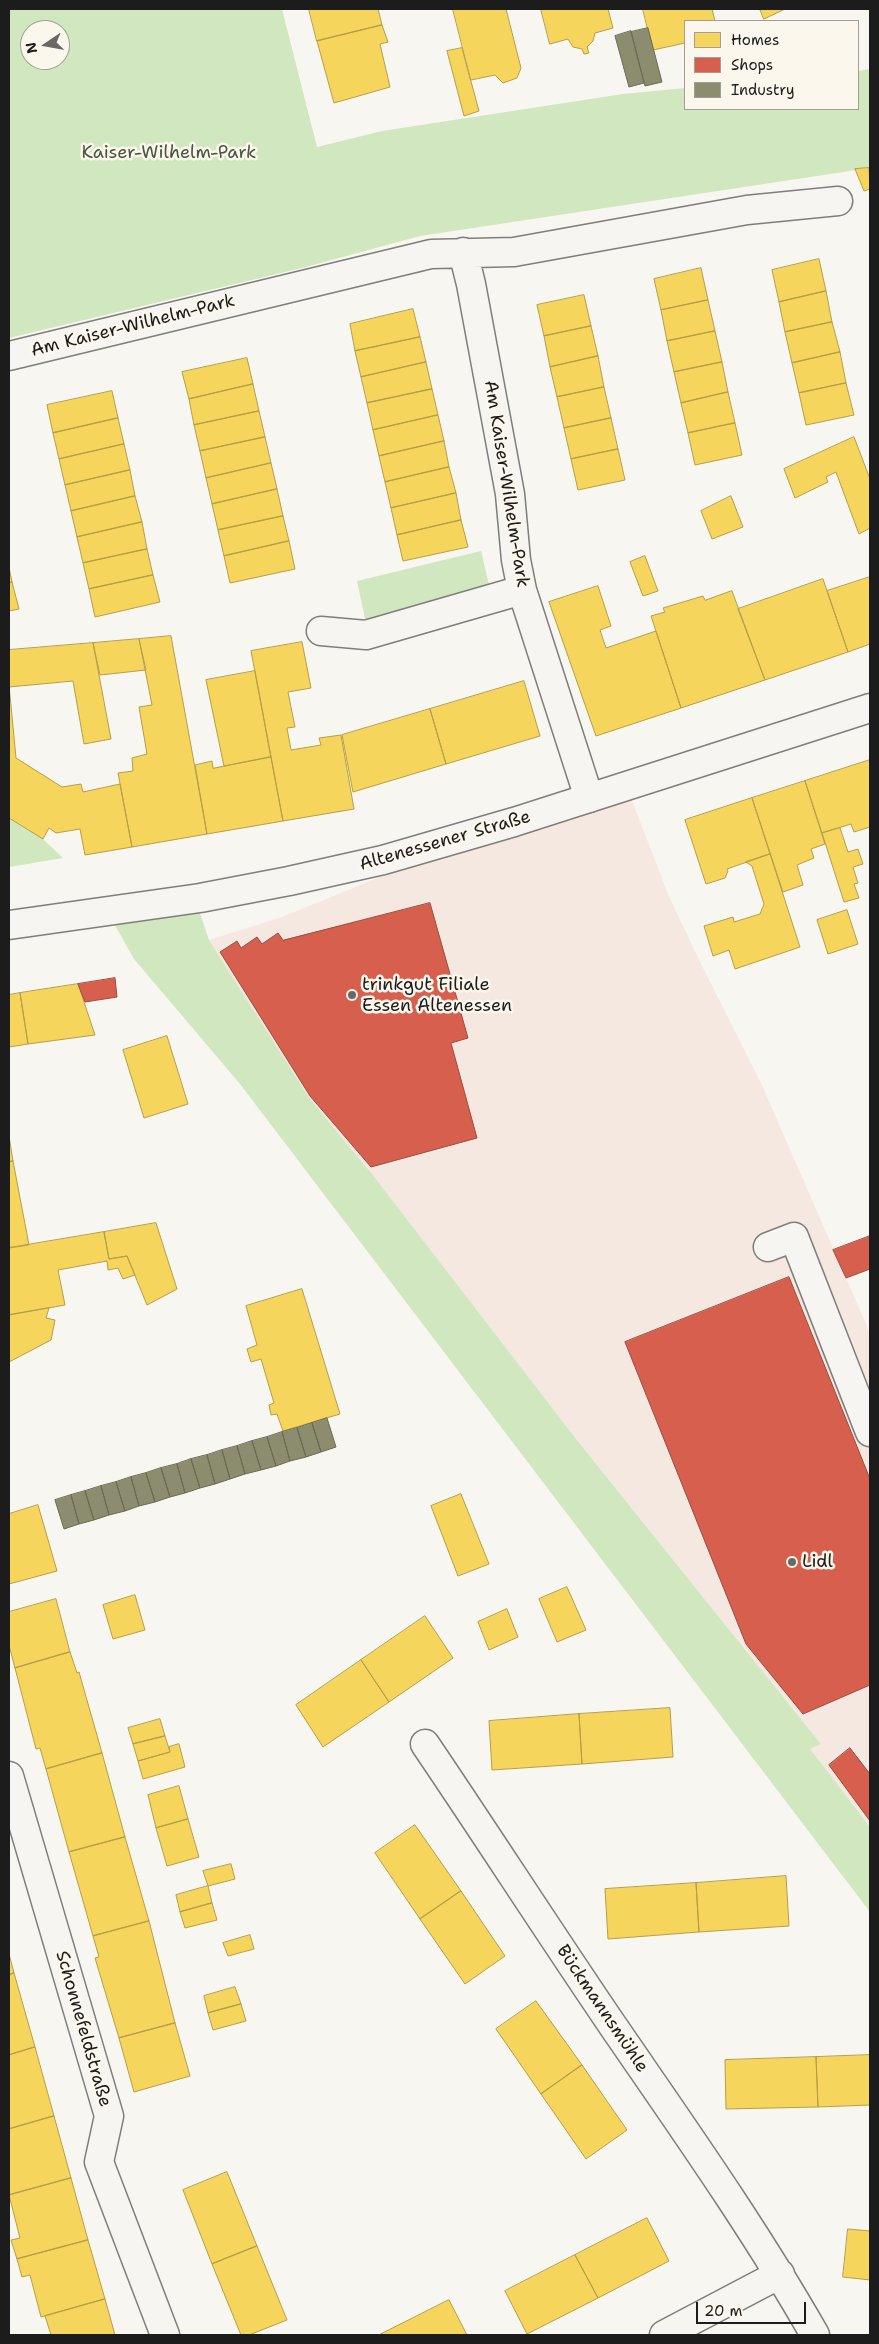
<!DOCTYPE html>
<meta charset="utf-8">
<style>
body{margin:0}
#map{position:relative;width:879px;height:2344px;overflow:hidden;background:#f8f6f0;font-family:"Shantell Sans",sans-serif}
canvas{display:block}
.frame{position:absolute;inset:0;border:10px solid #1c1c1c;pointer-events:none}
.legend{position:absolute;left:684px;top:20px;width:175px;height:90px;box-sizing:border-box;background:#fbf7ec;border:1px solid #a29f99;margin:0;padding:6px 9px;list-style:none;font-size:15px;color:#1c1c1c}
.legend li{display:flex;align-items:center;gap:10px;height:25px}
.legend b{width:25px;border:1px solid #a29f99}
.north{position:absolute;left:20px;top:20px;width:50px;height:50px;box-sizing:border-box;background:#fbf7ec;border:1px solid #a29f99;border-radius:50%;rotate:258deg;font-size:14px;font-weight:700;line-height:20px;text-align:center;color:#1c1c1c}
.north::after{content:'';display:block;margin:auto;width:18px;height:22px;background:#696866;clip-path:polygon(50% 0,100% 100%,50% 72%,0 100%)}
.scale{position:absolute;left:696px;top:2302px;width:110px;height:22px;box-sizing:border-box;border:2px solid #1c1c1c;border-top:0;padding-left:6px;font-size:15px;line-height:18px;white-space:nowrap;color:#1c1c1c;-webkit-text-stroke:4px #fbf7ec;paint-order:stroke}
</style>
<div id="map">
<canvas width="879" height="2344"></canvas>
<div class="frame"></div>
<ul class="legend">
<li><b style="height:14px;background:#f6d55c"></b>Homes</li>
<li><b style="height:14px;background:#d6604d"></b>Shops</li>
<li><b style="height:14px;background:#8c8c6e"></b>Industry</li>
</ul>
<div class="north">N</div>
<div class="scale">20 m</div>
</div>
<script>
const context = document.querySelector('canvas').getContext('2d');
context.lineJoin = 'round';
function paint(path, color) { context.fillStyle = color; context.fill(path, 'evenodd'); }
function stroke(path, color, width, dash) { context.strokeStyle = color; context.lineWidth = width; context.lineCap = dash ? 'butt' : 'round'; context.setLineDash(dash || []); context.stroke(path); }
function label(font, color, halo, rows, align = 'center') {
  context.font = font + ' "Shantell Sans",sans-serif'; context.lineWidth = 5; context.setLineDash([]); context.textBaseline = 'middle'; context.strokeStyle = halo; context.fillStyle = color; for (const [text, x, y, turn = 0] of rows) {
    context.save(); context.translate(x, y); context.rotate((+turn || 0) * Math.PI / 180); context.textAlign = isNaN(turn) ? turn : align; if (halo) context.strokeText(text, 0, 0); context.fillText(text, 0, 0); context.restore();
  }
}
const built = new Path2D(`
 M629 793 668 894 699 960 761 1083 870 1333V1827L809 1749 821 1744 580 1444 372 1174 310 1099 209 940 282 917 412 864Z`);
const green = new Path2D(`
 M9 9H282L317 147 382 131 623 94 685 88V109H858V71L870 69V168L420 236 306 267 9 338ZM30 30H60V60H30Z
 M481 551 490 589 366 623 357 581Z
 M9 818 43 839 63 858 9 867Z
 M197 904 209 940 310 1099 372 1174 580 1444 821 1744 810 1749 870 1827V1912L240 1084 134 959 111 918Z`);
const homes = new Path2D(`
 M309 9H378L382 25 317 41Z
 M453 9H506L521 68 517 78 503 83 495 75 471 80Z
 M541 9H608L613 28 595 33 593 41 587 47 589 53 584 54 582 49 573 47 568 39 550 44Z
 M643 9H712L715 21H685V43L653 50Z
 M760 9H785L764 19Z
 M382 25 388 42 380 44 390 87 334 103 317 41Z
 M462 48 479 111 464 116 447 51Z
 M869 168 870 189 864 191 855 169Z
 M819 259 826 291 779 302 772 270Z
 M701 268 708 300 661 310 654 279Z
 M826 291 832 322 785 332 779 302Z
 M584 295 591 326 544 336 537 305Z
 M708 300 715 331 667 341 661 310Z
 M413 309 420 337 355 351 350 324Z
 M832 322 840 352 792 363 785 332Z
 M591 326 598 356 550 367 544 336Z
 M715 331 722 362 674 372 667 341Z
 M420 337 426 362 361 377 355 351Z
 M840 352 846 383 799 393 792 363Z
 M598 356 604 387 557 397 550 367Z
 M247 358 253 384 189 399 182 372Z
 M426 362 432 389 367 403 361 377Z
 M722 362 728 392 681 403 674 372Z
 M846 383 854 415 806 425 799 393Z
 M253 384 259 411 194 425 189 399Z
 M604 387 611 418 564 428 557 397Z
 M432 389 438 415 373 430 367 403Z
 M112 391 118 418 53 433 47 405Z
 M728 392 735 423 688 433 681 403Z
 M259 411 265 437 200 451 194 425Z
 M438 415 444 441 379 456 373 430Z
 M118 418 124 444 59 459 53 433Z
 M611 418 618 449 571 459 564 428Z
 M735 423 742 455 695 465 688 433Z
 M265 437 271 463 206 478 200 451Z
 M854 437 870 479V528L859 534 836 472 826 477 828 482 795 498 784 469Z
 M444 441 449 467 385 482 379 456Z
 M124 444 130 470 65 485 59 459Z
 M618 449 625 480 578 490 571 459Z
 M271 463 277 489 212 504 206 478Z
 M449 467 456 493 391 508 385 482Z
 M130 470 135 496 71 511 65 485Z
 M277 489 283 516 218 530 212 504Z
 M456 493 461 520 397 535 391 508Z
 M135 496 142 522 77 537 71 511Z
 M731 496 743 527 712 539 701 511Z
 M283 516 289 541 224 556 218 530Z
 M461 520 468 547 403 561 397 535Z
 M142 522 147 549 83 563 77 537Z
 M289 541 295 569 230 583 224 556Z
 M147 549 153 575 89 589 83 563Z
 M645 556 658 591 643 596 630 562Z
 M9 567 12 582 9 583Z
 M153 575 160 602 95 617 89 589Z
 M870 577V644L848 652 827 591Z
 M823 579 848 652 765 680 738 609Z
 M12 582 19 609 9 611V583Z
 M598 586 611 626 600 630 606 648 656 631 681 708 596 736 549 602Z
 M732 591 765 680 681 708 651 616 665 612 663 608 703 596 705 600Z
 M171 636 207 834 132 847 118 773 133 771 132 758 147 754 139 707 152 705 139 639Z
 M139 639 146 670 100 675 93 643Z
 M302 642 311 688 288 692 295 727 287 728 291 750 321 745 319 738 341 735 354 809 283 821 251 651Z
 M93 643 111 739 84 744 73 681 9 687V650Z
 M255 671 271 757 224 766 206 680Z
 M524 681 540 736 446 764 430 709Z
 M9 685 16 758 62 787 81 784 83 792 120 784 132 847 85 855 80 829 56 833 49 828 43 839 9 818Z
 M430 709 446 764 353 792 342 735Z
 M271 757 283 821 207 834 195 765 212 761 213 768Z
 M870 760V827L854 832 851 824 822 833 805 781Z
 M805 781 825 844 811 849 814 858 797 865 803 885 783 892 752 798Z
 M752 798 770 854 727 869 728 871 725 878 706 884 685 820Z
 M840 828 848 852 858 849 863 864 853 867 858 883 854 884 859 898 844 902 822 833Z
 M770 854 800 947 735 969 729 950 713 956 704 926 733 917 734 922 760 914 764 904 752 866 746 862Z
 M847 910 858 944 828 954 817 920Z
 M78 984 95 1035 28 1044 20 993Z
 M20 993 28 1044 9 1047V995Z
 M167 1036 188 1104 144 1118 123 1050Z
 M9 1136 13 1161 9 1162Z
 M13 1161 29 1245 9 1248V1162Z
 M156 1223 177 1289 147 1305 127 1256 109 1259 104 1232Z
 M104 1232 109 1259 127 1256 135 1275 123 1279 118 1268 108 1270 107 1261 58 1270 65 1305 9 1315V1248Z
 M302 1289 340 1414 283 1431 277 1414 271 1415 269 1405 274 1403 261 1359 251 1362 247 1349 257 1345 246 1306Z
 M49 1308 46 1318 55 1320 51 1340 9 1362V1315Z
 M461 1494 489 1564 458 1576 431 1506Z
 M38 1505 57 1571 9 1584V1514Z
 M567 1587 586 1630 557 1642 539 1599Z
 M135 1595 145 1630 113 1639 103 1605Z
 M56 1599 70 1652 15 1668 9 1645V1612Z
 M507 1609 518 1637 489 1650 478 1622Z
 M425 1616 453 1658 389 1702 361 1660Z
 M70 1652 77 1673 79 1672 102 1753 46 1769 40 1748 36 1749 15 1668Z
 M361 1660 389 1702 323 1747 296 1705Z
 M670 1708 673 1757 582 1764 579 1714Z
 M579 1714 582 1764 492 1770 489 1721Z
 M160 1719 165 1736 133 1744 128 1728Z
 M165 1736 170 1752 138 1761 133 1744Z
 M179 1744 185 1767 143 1779 138 1761 170 1752 169 1747Z
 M102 1753 125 1837 69 1852 46 1769Z
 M179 1786 188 1819 156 1828 148 1795Z
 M188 1819 199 1857 167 1866 156 1828Z
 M415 1825 461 1891 420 1919 375 1853Z
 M125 1837 149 1921 93 1936 69 1852Z
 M231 1864 235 1879 208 1886 203 1871Z
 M786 1876 789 1926 699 1932 696 1883Z
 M696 1883 699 1932 608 1939 605 1889Z
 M208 1886 212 1903 180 1912 176 1895Z
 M461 1891 505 1956 465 1984 420 1919Z
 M212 1903 217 1920 185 1928 180 1912Z
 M149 1921 175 2023 119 2038 95 1958 99 1957 93 1936Z
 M250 1935 254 1949 228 1956 223 1943Z
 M9 1954 14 1973 9 1975Z
 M14 1973 35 2047 9 2055V1975Z
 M235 1987 241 2004 208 2013 204 1996Z
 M536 2001 582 2065 541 2094 496 2029Z
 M241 2004 246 2021 213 2030 208 2013Z
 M175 2023 190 2076 134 2092 119 2038Z
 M35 2047 54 2116 9 2129V2055Z
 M870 2055V2105L818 2107 816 2057Z
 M816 2057 818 2107 726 2109 725 2060Z
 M582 2065 627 2130 586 2159 541 2094Z
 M54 2116 71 2178 9 2195V2129Z
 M227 2172 257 2246 212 2264 183 2190Z
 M71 2178 88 2240 17 2259 11 2240 20 2238 9 2195Z
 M647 2218 669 2261 598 2298 575 2255Z
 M848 2229 870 2231V2280L843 2277Z
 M88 2240 105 2299 41 2317 30 2275 22 2277 17 2259Z
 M257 2246 287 2320 249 2335H241L212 2264Z
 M575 2255 598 2298 527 2334 505 2291Z
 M105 2299 115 2335H51L45 2316Z
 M449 2300 467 2335H379Z`);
const shops = new Path2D(`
 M430 903 468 1038 451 1043 477 1138 371 1167 310 1096 220 952 237 941 241 948 257 937 262 944 278 933 283 940Z
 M115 978 117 997 85 1002 78 984Z
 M870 1236V1269L846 1278 833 1250Z
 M789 1277 870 1479V1685L803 1714 746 1644 625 1342Z
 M850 1748 870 1774V1821L829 1765Z`);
const industry = new Path2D(`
 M648 28 662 82 645 86 631 32Z
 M631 31 644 83 629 87 615 36Z
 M327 1418 336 1447 321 1452 312 1423Z
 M312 1423 321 1452 306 1457 297 1428Z
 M297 1428 306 1457 290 1461 282 1432Z
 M282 1432 290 1461 276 1466 267 1437Z
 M267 1437 276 1466 261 1470 252 1441Z
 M252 1441 261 1470 245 1474 237 1446Z
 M237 1446 245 1474 230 1479 222 1450Z
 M222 1450 230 1479 215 1484 207 1455Z
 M207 1455 215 1484 200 1488 191 1459Z
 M191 1459 200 1488 185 1493 177 1464Z
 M177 1464 185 1493 170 1497 161 1468Z
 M161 1468 170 1497 155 1502 146 1473Z
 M146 1473 155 1502 139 1506 131 1477Z
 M131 1477 139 1506 125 1511 116 1482Z
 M116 1482 125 1511 109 1515 101 1486Z
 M101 1486 109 1515 94 1520 85 1491Z
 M85 1491 94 1520 79 1524 71 1495Z
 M71 1495 79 1524 64 1529 55 1500Z`);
const minor = new Path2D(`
 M463 252 471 284 510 494 516 560 522 590 589 798
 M9 356 431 254 514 252 747 210 838 201
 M321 631 366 635 522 590
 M768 1247 794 1237 870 1432
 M425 1744C488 1837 549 1932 613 2026 683 2128 754 2228 815 2335
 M9 1776 109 2116 99 2162 165 2335
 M664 2335 780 2274`);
const major = new Path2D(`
 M9 925 200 898 289 881 383 860 514 822 870 708`);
const markers = [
 [352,995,5,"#696866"],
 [792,1562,5,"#696866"]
];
const parkNames = [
 ["Kaiser-Wilhelm-Park",169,153]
];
const streetNames = [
 ["Am Kaiser-Wilhelm-Park",133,326,-14],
 ["Am Kaiser-Wilhelm-Park",506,484,81],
 ["Altenessener Straße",445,841,-16],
 ["Bückmannsmühle",602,2009,56],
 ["Schonnefeldstraße",83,2029,74]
];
const poiNames = [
 ["trinkgut Filiale",362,985],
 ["Essen Altenessen",362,1006],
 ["Lidl",802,1562]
];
paint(built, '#f4e8e0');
paint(green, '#d1e7c0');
paint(homes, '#f6d55c');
stroke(homes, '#b59e49', 1);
paint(shops, '#d6604d');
stroke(shops, '#9e4c3e', 1);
paint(industry, '#8c8c6e');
stroke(industry, '#6a6a55', 1);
stroke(minor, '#7f7e7b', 31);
stroke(major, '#7f7e7b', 31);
stroke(minor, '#f6f5f1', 28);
stroke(major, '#f6f5f1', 28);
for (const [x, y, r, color] of markers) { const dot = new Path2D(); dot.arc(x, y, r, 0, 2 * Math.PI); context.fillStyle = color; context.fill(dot); stroke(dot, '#fbf7ec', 2); }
label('18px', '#495541', '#fbf7ec', parkNames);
label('18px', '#1c1c1c', '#fbf7ec', streetNames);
label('18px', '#1c1c1c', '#fbf7ec', poiNames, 'left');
</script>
